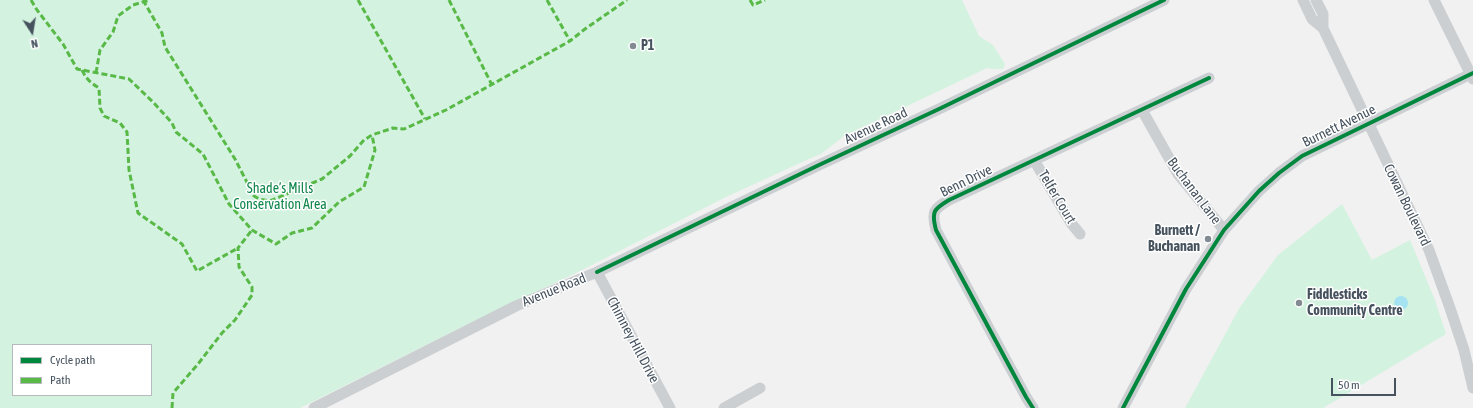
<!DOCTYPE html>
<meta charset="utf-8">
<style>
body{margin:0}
#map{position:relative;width:1473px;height:408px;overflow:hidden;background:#f1f1f1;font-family:"Asap Condensed",sans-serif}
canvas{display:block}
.legend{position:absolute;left:12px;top:344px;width:140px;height:52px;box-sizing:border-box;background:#fff;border:1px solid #b5babf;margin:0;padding:5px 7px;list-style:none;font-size:12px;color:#46535f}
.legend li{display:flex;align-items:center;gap:8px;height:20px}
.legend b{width:20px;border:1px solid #b5babf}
.north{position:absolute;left:12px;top:12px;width:40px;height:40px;-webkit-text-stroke:3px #fff;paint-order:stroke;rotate:168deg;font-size:11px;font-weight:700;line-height:16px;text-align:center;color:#46535f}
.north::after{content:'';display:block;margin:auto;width:14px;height:18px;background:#46535f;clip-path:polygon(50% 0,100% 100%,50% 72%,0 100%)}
.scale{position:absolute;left:1331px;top:378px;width:65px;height:18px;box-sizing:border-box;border:2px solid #46535f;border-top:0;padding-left:5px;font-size:12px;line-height:14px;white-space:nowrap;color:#46535f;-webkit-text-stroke:3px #fff;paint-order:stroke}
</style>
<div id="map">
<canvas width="1473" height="408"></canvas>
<ul class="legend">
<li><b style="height:5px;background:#00873e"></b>Cycle path</li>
<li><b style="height:5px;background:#58b947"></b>Path</li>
</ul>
<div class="north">N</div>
<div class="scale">50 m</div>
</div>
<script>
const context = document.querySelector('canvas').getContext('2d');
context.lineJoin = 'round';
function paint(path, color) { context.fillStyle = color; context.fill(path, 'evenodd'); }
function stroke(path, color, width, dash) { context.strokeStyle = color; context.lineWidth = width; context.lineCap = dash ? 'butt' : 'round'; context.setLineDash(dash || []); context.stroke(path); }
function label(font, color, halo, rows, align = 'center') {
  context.font = font + ' "Asap Condensed",sans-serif'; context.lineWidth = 3; context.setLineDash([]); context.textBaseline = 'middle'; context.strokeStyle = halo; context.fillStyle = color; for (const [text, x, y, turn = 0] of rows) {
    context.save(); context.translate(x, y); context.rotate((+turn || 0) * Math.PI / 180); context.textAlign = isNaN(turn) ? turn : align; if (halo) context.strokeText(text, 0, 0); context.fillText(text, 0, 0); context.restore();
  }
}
const green = new Path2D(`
 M0 0H962L979 36 993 45 1005 64 1003 69H992L987 68 844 136 821 154 811 158 726 197 580 271 468 324 300 408H0ZM13 345H151V395H13Z
 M1342 204 1372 260 1410 240 1435 300 1446 334 1323 408H1185L1240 307 1278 255Z`);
const water = new Path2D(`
 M1394 303a7 7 0 1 1 14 0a7 7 0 1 1-14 0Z`);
const minor = new Path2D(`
 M1303 0 1312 19 1323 28 1429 250 1450 308 1464 350 1473 388
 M1316 0 1323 14V28
 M1434 0 1473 79
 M1142 110 1178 174 1224 230
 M1034 160 1071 223 1080 234
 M597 272 670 408
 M314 408 516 306 597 272 819 165 939 109 1164 0
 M724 408 760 388
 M1033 408 1026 397 936 230C931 211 934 209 949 200L1209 78
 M1123 408 1186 289 1224 230 1259 191 1279 173 1302 156 1473 73`);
const quiet = new Path2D(`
 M31 0 37 10 63 44 77 69 129 79 154 103 172 123 176 132 203 154 229 204 252 230 276 244 292 233 312 228 339 202 364 187 375 150 372 135
 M143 0 162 33 165 47 235 159 254 196 259 199 270 201 322 179 350 156 364 140 372 135 393 128 404 129 446 110 570 41 585 29 627 0
 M358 0 425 119
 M449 0 492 85
 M547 0 570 41
 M750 0 753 5 765 0
 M82 70C86 79 91 83 99 88L100 108 104 116 120 123 127 132 129 170 138 213 182 244 197 271 238 248
 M96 73 100 50 113 32 118 16 133 5 150 0
 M172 408 173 393 198 364 222 333 235 320 252 295V287L239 267 238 248 252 230`);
const cycleway = new Path2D(`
 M597 272 819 165 939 109 1164 0
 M1033 408 1026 397 936 230C931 211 934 209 949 200L1209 78
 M1123 408 1186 289 1224 230 1259 191 1279 173 1302 156 1473 73`);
const markers = [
 [633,46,4,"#828a92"],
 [1208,239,4,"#828a92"],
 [1299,303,4,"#828a92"]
];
const poiNames = [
 ["P1",641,46],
 ["Burnett /",1200,231,"right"],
 ["Buchanan",1200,247,"right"],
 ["Fiddlesticks",1307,295],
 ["Community Centre",1307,311]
];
const streetNames = [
 ["Avenue Road",876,126,-25],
 ["Burnett Avenue",1339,126,-26],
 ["Benn Drive",966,181,-26],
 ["Buchanan Lane",1194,191,53],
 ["Telfer Court",1057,197,59],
 ["Cowan Boulevard",1407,205,64],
 ["Avenue Road",554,290,-22],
 ["Chimney Hill Drive",633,340,62]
];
const parkNames = [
 ["Shade’s Mills",280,189],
 ["Conservation Area",280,205]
];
paint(green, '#d3f2df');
paint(water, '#a5e2f2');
stroke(minor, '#cccfd2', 11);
stroke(quiet, '#58b947', 3, [6, 3]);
stroke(cycleway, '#00873e', 4);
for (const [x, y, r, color] of markers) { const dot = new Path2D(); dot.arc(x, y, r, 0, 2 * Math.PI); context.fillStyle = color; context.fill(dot); stroke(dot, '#fff', 1.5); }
label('bold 14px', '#46535f', '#fff', poiNames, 'left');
label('14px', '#46535f', '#fff', streetNames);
label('14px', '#10874b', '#fff', parkNames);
</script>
